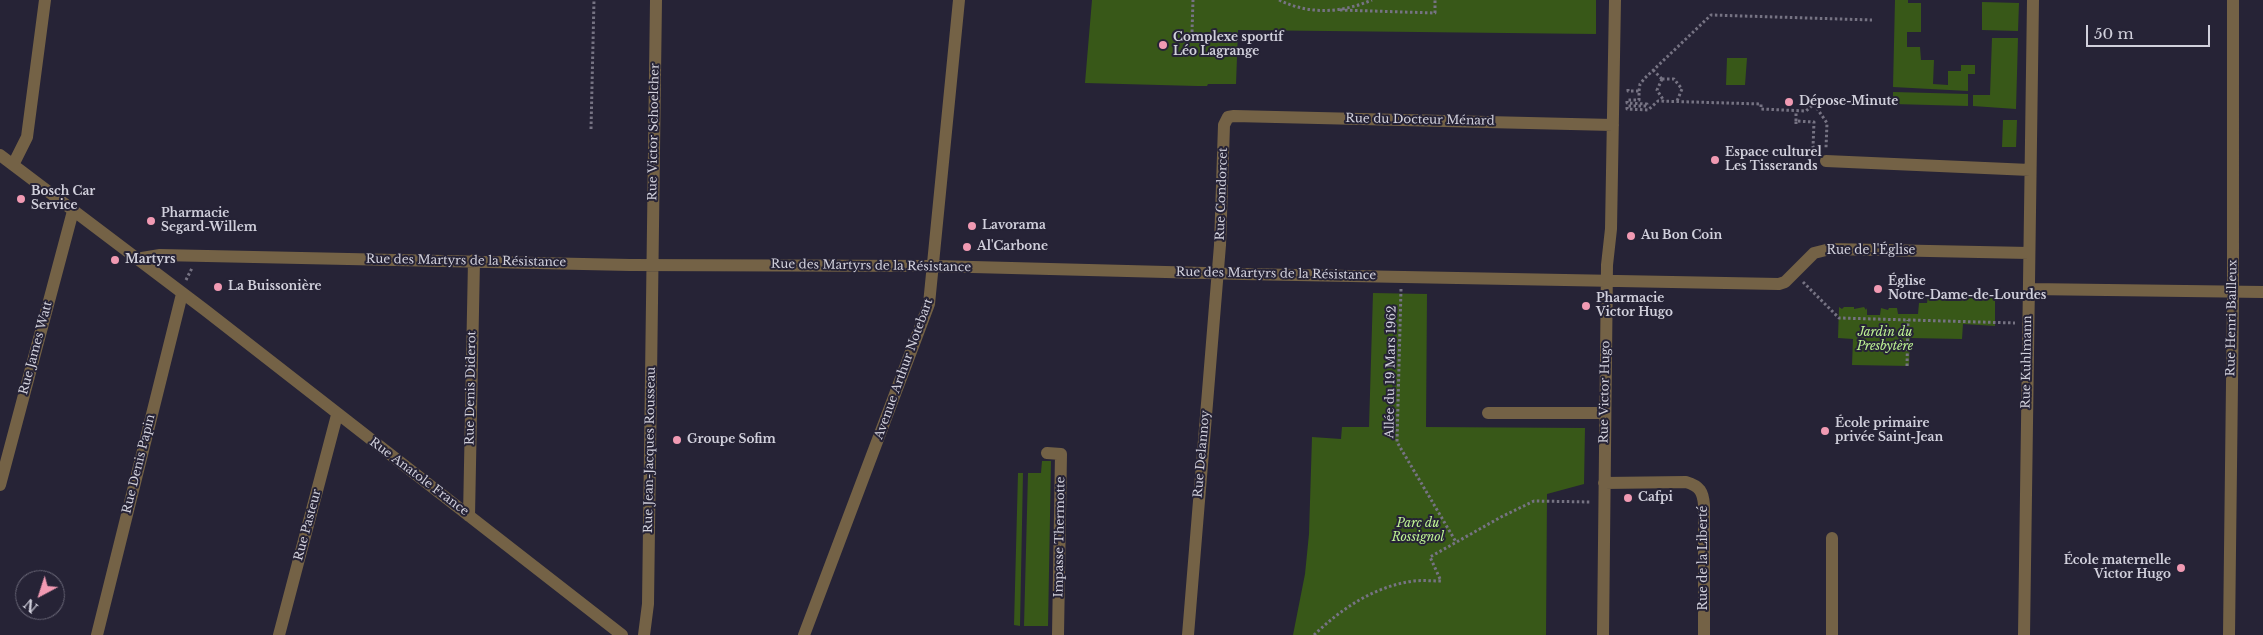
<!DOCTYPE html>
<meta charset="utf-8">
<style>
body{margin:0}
#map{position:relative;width:2263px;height:635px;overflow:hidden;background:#262336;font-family:"Libre Baskerville",serif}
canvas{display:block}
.north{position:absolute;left:15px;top:570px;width:50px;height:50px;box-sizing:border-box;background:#262336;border:1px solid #6a6878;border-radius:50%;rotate:220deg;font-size:14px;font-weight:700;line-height:20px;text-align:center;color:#d1d0dc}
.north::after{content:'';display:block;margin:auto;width:18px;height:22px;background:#f19ab3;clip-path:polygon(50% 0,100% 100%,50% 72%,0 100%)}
.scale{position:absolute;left:2086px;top:25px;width:124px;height:22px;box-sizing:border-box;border:2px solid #d1d0dc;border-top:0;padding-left:6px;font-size:15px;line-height:18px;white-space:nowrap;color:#d1d0dc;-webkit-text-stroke:4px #262336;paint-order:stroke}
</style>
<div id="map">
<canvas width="2263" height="635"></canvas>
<div class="north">N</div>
<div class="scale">50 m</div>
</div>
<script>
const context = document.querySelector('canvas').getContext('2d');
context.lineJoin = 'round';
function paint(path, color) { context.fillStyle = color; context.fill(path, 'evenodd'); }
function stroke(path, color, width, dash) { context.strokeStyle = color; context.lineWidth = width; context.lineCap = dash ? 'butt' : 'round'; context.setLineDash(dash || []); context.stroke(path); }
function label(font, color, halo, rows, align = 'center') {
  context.font = font + ' "Libre Baskerville",serif'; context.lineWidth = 4; context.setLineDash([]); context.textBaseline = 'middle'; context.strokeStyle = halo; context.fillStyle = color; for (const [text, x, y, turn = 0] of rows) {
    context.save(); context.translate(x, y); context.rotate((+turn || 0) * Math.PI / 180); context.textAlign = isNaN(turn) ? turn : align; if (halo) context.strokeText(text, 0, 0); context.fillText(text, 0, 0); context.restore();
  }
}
const green = new Path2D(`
 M1092 0H1596V34L1238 30 1236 84H1208L1207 86H1197L1085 83Z
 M1895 0H1908V3H1921V32H1907V47H1920L1921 60H1934L1933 84 1948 85V71H1961V65H1975V74H1968V91L1893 87Z
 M1982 2 2019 3 2018 31 1982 30Z
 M1992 38H2018L2016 109 1973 106V95H1990Z
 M1727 58H1747L1745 85H1726Z
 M1893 92 1968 94V106L1893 104Z
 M2003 120H2017L2016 147H2002Z
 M1373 293 1427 294 1426 427 1585 428 1584 484 1547 494 1546 635H1293L1305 574 1309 534 1312 437 1341 439 1342 427H1369Z
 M1928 296 1995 297V326L1963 324 1962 339 1910 338 1909 366 1852 365 1853 339 1838 338 1839 307 1842 309 1844 307H1854V309L1864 307 1866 310 1867 308V315H1880L1881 308 1888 310 1889 308H1897L1898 314H1918L1919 303H1927Z
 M1042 461H1051L1048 626H1024L1028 473H1041Z
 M1018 473H1023L1020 626 1014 625Z`);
const path = new Path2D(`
 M1279 0C1310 15 1341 13 1372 0
 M1340 10 1435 13V0
 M1192 32 1193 0
 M1653 70 1662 79
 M1662 79H1674L1682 89 1677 101
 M1662 79 1657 90 1664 101
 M1628 89V91H1639V100H1627V103L1647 104V106H1627V109L1648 110 1658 101 1761 104V109L1806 111 1814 104 1827 123 1826 148
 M1639 91 1640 84 1645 78 1711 15 1872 20
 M1796 121V111
 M1796 124V121L1814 122 1813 147 1821 148
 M591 129 594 0
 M186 280 192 268
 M1803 282 1839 318 2015 323
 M1401 289 1397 442 1456 542
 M1907 366 1908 320
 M1314 635C1342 608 1375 586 1414 581 1423 580 1432 581 1441 581L1430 557 1501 517 1534 501 1591 502`);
const minor = new Path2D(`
 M0 155 205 310 622 635
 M1826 161 2030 170
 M13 165 27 137 45 0
 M136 259 160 255 630 265 934 266 1243 274 1779 284 1785 282 1814 253 1830 249 2029 253
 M2029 289 2263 292
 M1488 413H1605
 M1047 453 1061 454 1058 635
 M1604 483 1686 482C1700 486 1703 492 1704 505V635
 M0 485 73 211
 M469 516 474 260
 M1832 538V635
 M97 635 182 294
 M279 635 337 415
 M644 635 648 604 656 0
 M804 635 929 304 959 0
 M1188 635 1220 245 1224 125 1228 117 1234 116 1613 125
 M1603 635 1607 265 1611 229 1615 0
 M2024 635 2033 0
 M2229 635 2233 299V0`);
const markers = [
 [1163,45,5,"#f19ab3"],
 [1789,102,5,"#f19ab3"],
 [1715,160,5,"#f19ab3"],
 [21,199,5,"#f19ab3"],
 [151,221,5,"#f19ab3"],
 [972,226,5,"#f19ab3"],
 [1631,236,5,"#f19ab3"],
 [967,247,5,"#f19ab3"],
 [115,260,5,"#f19ab3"],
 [218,287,5,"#f19ab3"],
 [1878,289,5,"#f19ab3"],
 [1586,306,5,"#f19ab3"],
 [1825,431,5,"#f19ab3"],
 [677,440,5,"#f19ab3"],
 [1628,498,5,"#f19ab3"],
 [2181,568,5,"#f19ab3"]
];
const poiNames = [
 ["Complexe sportif",1173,38],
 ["Léo Lagrange",1173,52],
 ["Dépose-Minute",1799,102],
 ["Espace culturel",1725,153],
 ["Les Tisserands",1725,167],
 ["Bosch Car",31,192],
 ["Service",31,206],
 ["Pharmacie",161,214],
 ["Segard-Willem",161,228],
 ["Lavorama",982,226],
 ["Au Bon Coin",1641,236],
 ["Al'Carbone",977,247],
 ["Martyrs",125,260],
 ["Église",1888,282],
 ["Notre-Dame-de-Lourdes",1888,296],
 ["La Buissonière",228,287],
 ["Pharmacie",1596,299],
 ["Victor Hugo",1596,313],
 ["École primaire",1835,424],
 ["privée Saint-Jean",1835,438],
 ["Groupe Sofim",687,440],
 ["Cafpi",1638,498],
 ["École maternelle",2171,561,"right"],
 ["Victor Hugo",2171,575,"right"]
];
const streetNames = [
 ["Rue du Docteur Ménard",1420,120,1],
 ["Rue Victor Schoelcher",654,132,-89],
 ["Rue Condorcet",1222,194,-88],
 ["Rue de l'Église",1871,251],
 ["Rue des Martyrs de la Résistance",466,261,1],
 ["Rue des Martyrs de la Résistance",871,266,1],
 ["Rue des Martyrs de la Résistance",1276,274,1],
 ["Rue Henri Bailleux",2232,318,-89],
 ["Rue James Watt",36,348,-75],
 ["Rue Kuhlmann",2027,362,-89],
 ["Avenue Arthur Notebart",904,369,-70],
 ["Allée du 19 Mars 1962",1391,372,-89],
 ["Rue Denis Diderot",471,388,-89],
 ["Rue Victor Hugo",1605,392,-89],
 ["Rue Jean-Jacques Rousseau",650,450,-89],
 ["Rue Delannoy",1202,454,-85],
 ["Rue Denis Papin",139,464,-76],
 ["Rue Anatole France",419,477,37],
 ["Rue Pasteur",308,525,-75],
 ["Impasse Thermotte",1060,537,-89],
 ["Rue de la Liberté",1704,558,-90]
];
const parkNames = [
 ["Jardin du",1885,333],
 ["Presbytère",1885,347],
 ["Parc du",1418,524],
 ["Rossignol",1418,538]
];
paint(green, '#385818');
stroke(path, '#767383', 3, [2.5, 2.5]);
stroke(minor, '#746246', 12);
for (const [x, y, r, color] of markers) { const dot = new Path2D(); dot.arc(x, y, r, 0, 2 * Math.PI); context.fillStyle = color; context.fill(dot); stroke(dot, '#262336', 2); }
label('bold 12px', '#d1d0dc', '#262336', poiNames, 'left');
label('12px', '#d1d0dc', '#262336', streetNames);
label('italic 12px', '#bef393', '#262336', parkNames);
</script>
